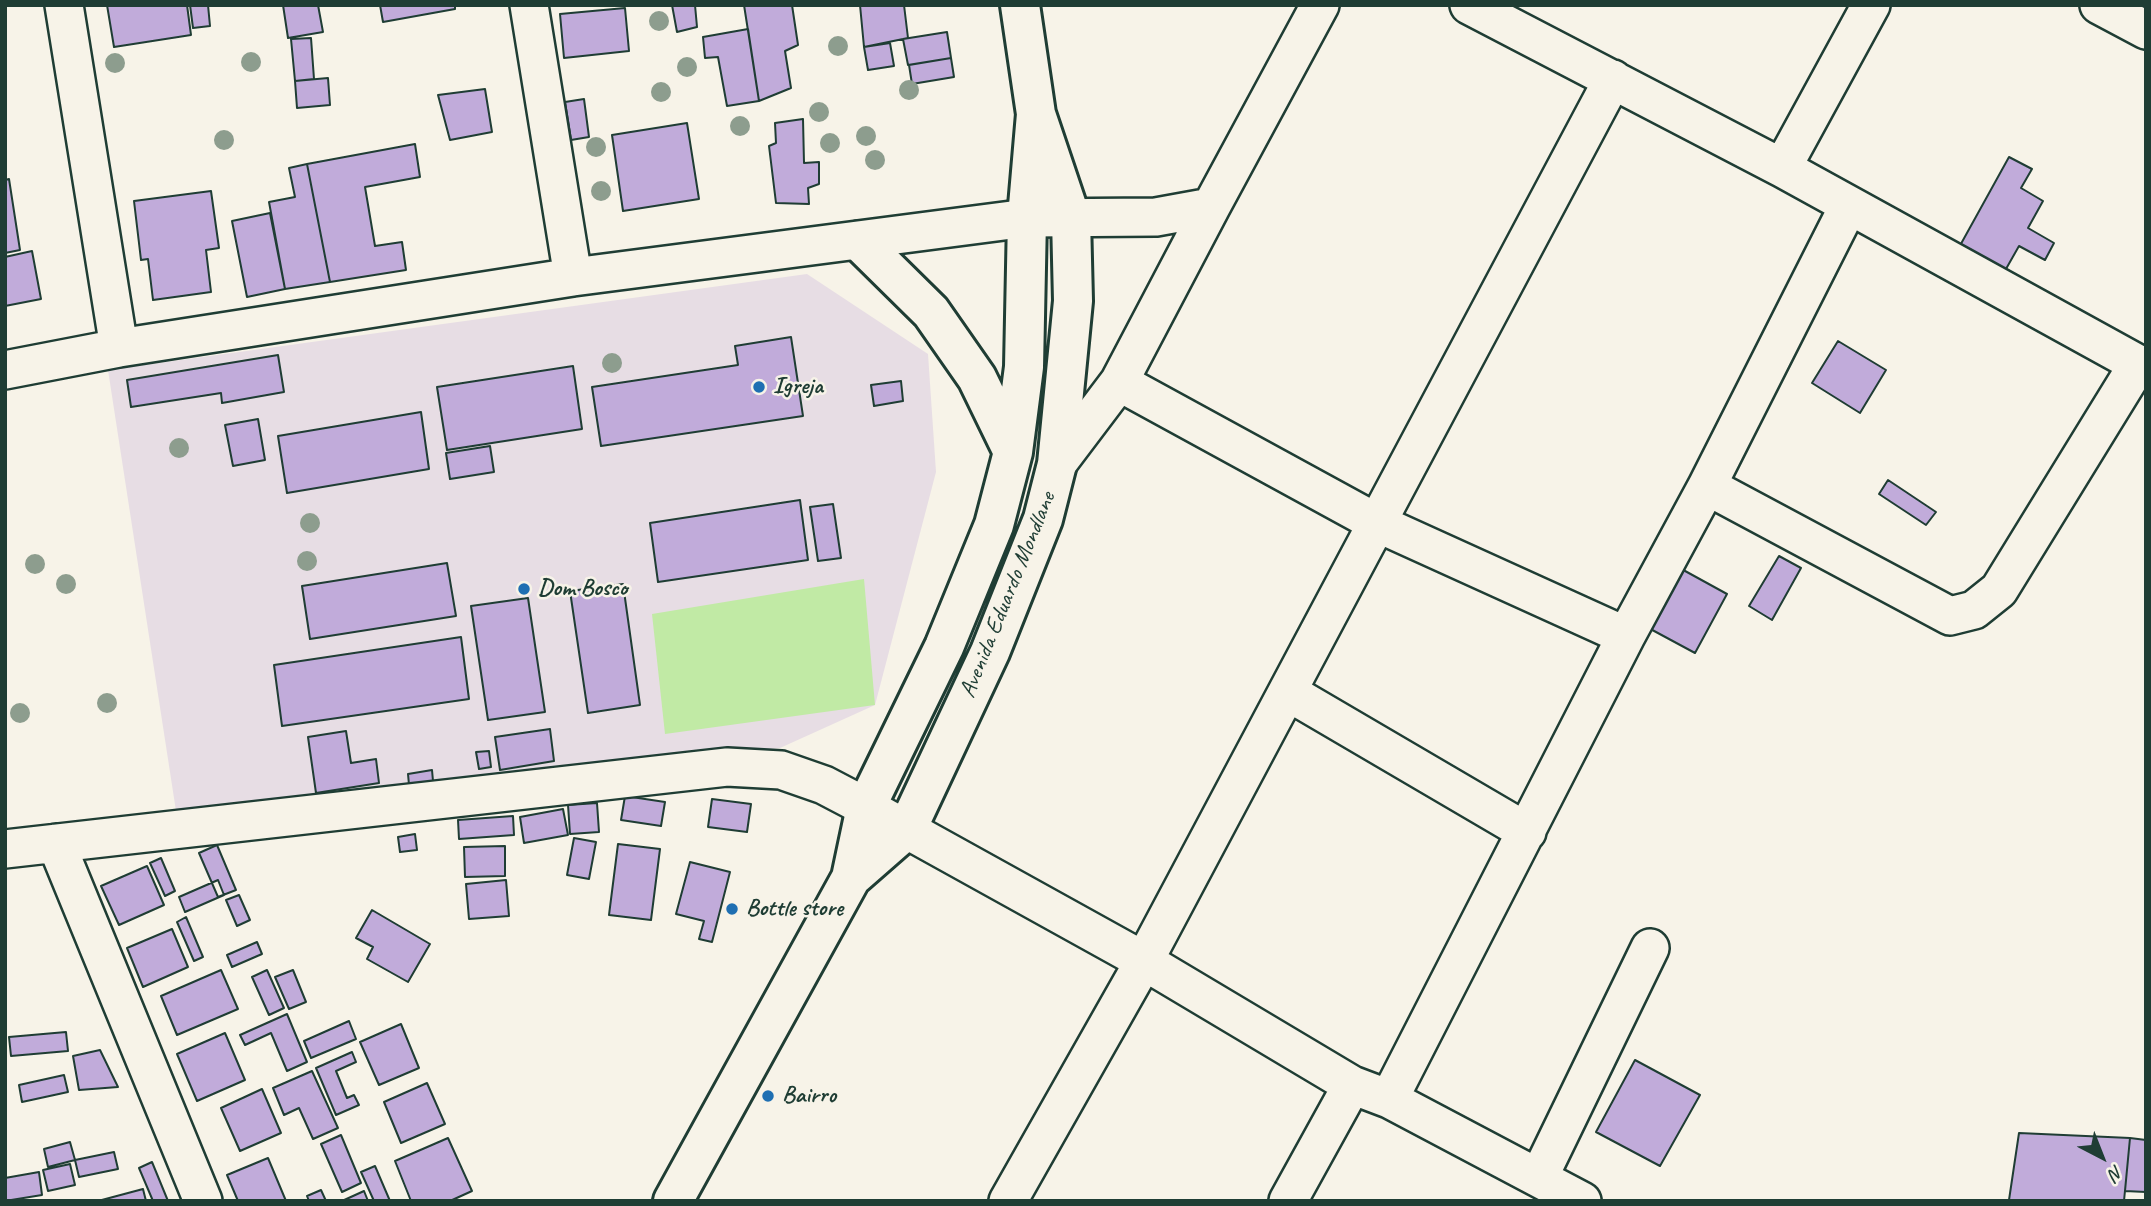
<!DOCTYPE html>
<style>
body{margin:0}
#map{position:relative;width:2151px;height:1206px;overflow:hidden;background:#f7f3e8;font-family:Caveat,sans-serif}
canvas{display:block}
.frame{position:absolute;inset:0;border:7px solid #1f3d34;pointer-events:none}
.north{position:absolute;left:2067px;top:1122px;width:70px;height:70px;-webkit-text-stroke:5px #f7f3e8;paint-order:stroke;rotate:138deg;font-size:19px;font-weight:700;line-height:28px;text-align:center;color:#1f3d34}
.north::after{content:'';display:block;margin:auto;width:24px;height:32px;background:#1f3d34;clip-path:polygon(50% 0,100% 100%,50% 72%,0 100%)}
</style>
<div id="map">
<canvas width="2151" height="1206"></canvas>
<div class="frame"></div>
<div class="north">N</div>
</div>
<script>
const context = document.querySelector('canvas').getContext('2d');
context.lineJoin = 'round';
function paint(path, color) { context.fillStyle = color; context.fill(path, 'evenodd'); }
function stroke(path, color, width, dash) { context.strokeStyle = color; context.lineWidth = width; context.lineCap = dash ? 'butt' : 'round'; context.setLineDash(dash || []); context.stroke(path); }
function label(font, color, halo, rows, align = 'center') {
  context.font = font + ' Caveat,sans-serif'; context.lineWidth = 5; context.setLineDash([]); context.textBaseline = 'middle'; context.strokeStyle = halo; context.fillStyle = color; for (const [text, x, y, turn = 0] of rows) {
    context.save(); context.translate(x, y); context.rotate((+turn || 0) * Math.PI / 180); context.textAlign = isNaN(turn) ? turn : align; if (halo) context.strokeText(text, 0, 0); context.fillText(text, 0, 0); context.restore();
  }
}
const built = new Path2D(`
 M807 274 928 354 936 472 875 705 780 748 176 811 108 370Z`);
const green = new Path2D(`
 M864 579 875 705 665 734 652 614Z`);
const building = new Path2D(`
 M107 5H187L191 35 114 47Z
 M190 5H208L210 26 193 28Z
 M283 5H318L323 32 288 38Z
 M380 5H455V9L383 22Z
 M672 5H695L697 27 677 32Z
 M744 5H792L798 45 785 51 791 88 759 101Z
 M860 5H904L908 38 864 47Z
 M625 8 629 51 564 58 560 14Z
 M748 29 759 101 727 106 718 57 705 58 703 37Z
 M947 32 951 58 908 65 903 39Z
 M311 38 314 79 295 81 291 39Z
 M890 43 894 66 868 70 864 47Z
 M951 58 954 77 912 84 909 65Z
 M328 78 330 105 297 108 295 81Z
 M485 89 492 132 450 140 438 95Z
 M584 99 589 137 571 140 565 102Z
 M803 119 804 163 819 162V184L808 188 809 204 776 203 769 146 776 143 775 123Z
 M687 123 699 199 623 211 612 135Z
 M415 144 420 177 365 187 375 246 402 242 406 270 330 282 307 164Z
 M2009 157 2032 169 2021 188 2043 201 2028 228 2054 243 2045 260 2019 246 2002 276 1957 251Z
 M307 164 330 282 285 289 269 202 295 197 289 168Z
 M9 179 20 250 5 253V180Z
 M211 191 219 248 206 250 211 292 153 300 148 259 141 260 134 201Z
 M270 213 285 289 247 297 232 221Z
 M32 251 41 299 5 306V257Z
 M791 337 803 416 601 446 592 387 738 365 735 346Z
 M1838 341 1886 370 1860 413 1812 383Z
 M278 355 284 392 222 403 221 393 131 407 127 380Z
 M573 366 582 429 447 450 437 387Z
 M901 381 903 401 874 406 871 385Z
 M421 412 429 469 287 493 278 436Z
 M258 419 265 460 233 466 225 425Z
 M490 446 494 472 450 479 446 453Z
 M1888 480 1936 512 1926 525 1879 494Z
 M800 500 808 560 658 582 650 523Z
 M833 504 841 558 818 561 810 507Z
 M1779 556 1801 568 1772 620 1749 606Z
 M447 563 456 616 310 639 302 586Z
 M1676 566 1727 594 1695 653 1643 625Z
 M623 584 640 705 588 713 570 591Z
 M528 598 545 712 488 720 471 606Z
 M461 637 469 699 282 726 274 665Z
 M550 729 554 761 500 770 495 737Z
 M346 731 351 763 376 759 379 783 316 793 308 737Z
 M489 751 491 767 479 769 476 752Z
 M432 770 433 781 409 785 408 774Z
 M625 796 665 802 661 826 621 820Z
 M712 799 751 804 747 832 708 827Z
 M597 803 599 832 570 834 568 805Z
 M563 809 568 835 524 843 520 817Z
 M513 816 514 835 459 839 458 820Z
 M415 834 417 850 400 852 398 837Z
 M574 838 596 842 589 879 567 875Z
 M618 844 660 849 651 920 609 915Z
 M217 845 236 890 218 897 199 853Z
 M505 846V876L465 877 464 847Z
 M161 858 175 891 165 896 150 863Z
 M690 862 730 872 712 942 699 939 704 921 676 914Z
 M147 866 164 905 119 925 101 886Z
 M218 880 224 895 185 912 179 897Z
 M506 880 509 916 469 919 466 884Z
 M239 895 250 920 237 926 226 900Z
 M372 910 430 944 408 982 367 959 373 947 356 938Z
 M186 917 203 957 194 961 177 922Z
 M172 929 188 967 143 987 127 948Z
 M257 942 262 954 232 967 227 955Z
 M221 970 238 1009 177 1035 161 996Z
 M267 970 284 1008 269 1015 252 977Z
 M293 970 306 1002 289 1009 275 977Z
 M287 1014 307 1062 287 1071 271 1033 245 1045 240 1035Z
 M349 1021 356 1039 311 1058 304 1041Z
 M401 1024 419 1068 379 1085 360 1042Z
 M66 1032 68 1051 11 1056 9 1037Z
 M225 1033 245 1080 197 1101 177 1054Z
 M100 1050 118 1087 79 1090 73 1056Z
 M352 1052 356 1062 336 1071 347 1098 354 1095 359 1105 336 1115 316 1068Z
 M1635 1060 1700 1095 1660 1166 1596 1132Z
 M312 1071 338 1128 313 1139 299 1108 284 1115 273 1088Z
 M64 1075 68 1092 22 1102 19 1085Z
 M427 1083 445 1124 401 1143 384 1102Z
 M262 1089 281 1133 240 1151 221 1108Z
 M2019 1133 2130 1138 2124 1201 2009 1200Z
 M341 1135 361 1183 342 1192 321 1144Z
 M448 1138 472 1191 450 1201H411L395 1161Z
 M2130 1138 2146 1140V1192L2125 1191Z
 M70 1142 75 1160 48 1167 44 1149Z
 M114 1152 118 1169 79 1177 75 1160Z
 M268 1158 286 1201H238L227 1175Z
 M152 1162 168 1201H153L139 1168Z
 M70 1164 75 1185 48 1191 43 1170Z
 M375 1166 390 1201H374L361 1172Z
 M39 1172 42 1195 5 1201V1178Z
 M143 1189 146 1201H98Z
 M321 1190 326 1201H309L307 1196Z
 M364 1191 368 1201H342Z`);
const minor = new Path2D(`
 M64 5 119 348
 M529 5 573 277
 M1469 5 1782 168 2138 364
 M2099 5 2146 30
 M1782 168 1871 5
 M5 370 119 348 573 277 1027 218 1156 217 1211 207
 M1119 382 1377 523 1626 636
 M1057 464 1119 382 1211 207 1320 5
 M1707 486 1950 616 1974 610 1999 590 2138 364 2146 365
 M1288 692 1527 832
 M56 843 203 1201
 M5 849 727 767 781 770 824 785 866 807 1144 961 1352 1085 1389 1099 1582 1201
 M1389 1099 1626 636 1707 486 1849 205
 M1539 1177 1650 948
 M1008 1201 1144 961 1613 79
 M1288 1201 1352 1085`);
const primary = new Path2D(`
 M859 241 931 312 977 378 1013 452
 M851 878 907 829 990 652 1043 519 1057 464 1073 301 1071 218 1036 114 1020 5
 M673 1201 851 878 866 807 944 647 994 525 1013 452 1024 367 1027 218 1036 114`);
const trees = [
 [659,21],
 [838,46],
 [251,62],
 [115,63],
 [687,67],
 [909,90],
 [661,92],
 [819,112],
 [740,126],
 [866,136],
 [224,140],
 [830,143],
 [596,147],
 [875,160],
 [601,191],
 [612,363],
 [179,448],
 [310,523],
 [307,561],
 [35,564],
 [66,584],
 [107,703],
 [20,713]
];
const markers = [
 [759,387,7,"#1f6fb2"],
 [524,589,7,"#1f6fb2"],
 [732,909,7,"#1f6fb2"],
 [768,1096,7,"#1f6fb2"]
];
const poiNames = [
 ["Igreja",773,387],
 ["Dom Bosco",538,589],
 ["Bottle store",746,909],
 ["Bairro",782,1096]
];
const streetNames = [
 ["Avenida Eduardo Mondlane",1008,595,-68]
];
paint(built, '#e7dde4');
paint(green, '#c1eaa5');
paint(building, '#c1abda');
stroke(building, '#1f3d34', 2);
stroke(minor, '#1f3d34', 42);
stroke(primary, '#1f3d34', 44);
stroke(minor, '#f7f3e8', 37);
stroke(primary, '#f7f3e8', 38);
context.fillStyle = '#8d9d8e';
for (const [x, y] of trees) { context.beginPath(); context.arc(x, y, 10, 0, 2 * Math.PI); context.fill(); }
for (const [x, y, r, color] of markers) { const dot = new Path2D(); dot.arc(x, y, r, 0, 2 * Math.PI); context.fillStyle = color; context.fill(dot); stroke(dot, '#f7f3e8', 2.5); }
label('bold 24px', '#1f3d34', '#f7f3e8', poiNames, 'left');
label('24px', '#1f3d34', '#f7f3e8', streetNames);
</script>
